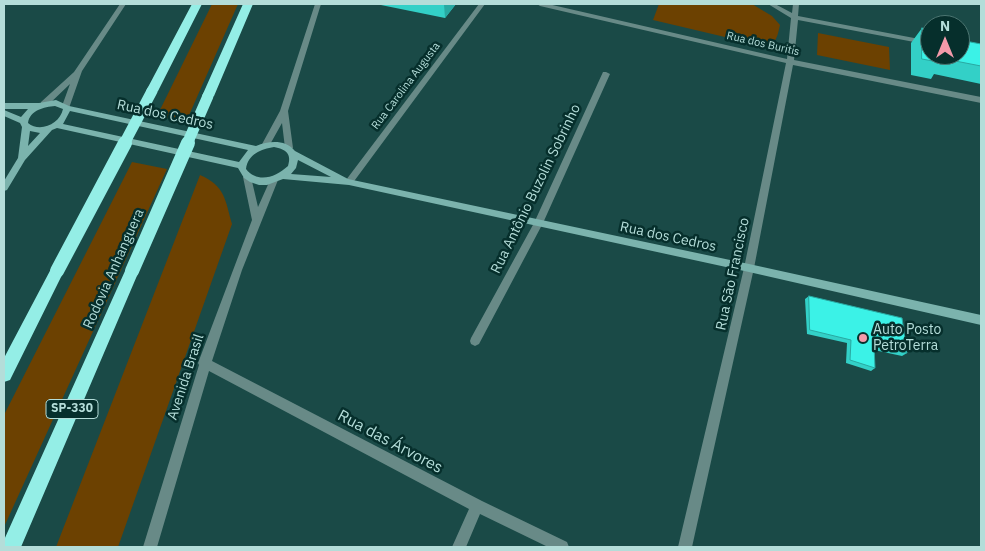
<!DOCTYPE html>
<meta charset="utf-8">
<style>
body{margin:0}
#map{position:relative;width:985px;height:551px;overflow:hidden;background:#1a4a47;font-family:"IBM Plex Sans",sans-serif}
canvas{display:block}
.frame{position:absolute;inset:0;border:5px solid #b4ddd9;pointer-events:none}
.north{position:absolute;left:920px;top:15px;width:50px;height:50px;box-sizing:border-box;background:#062f2c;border:1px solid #4c7571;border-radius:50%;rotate:0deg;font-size:14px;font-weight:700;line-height:20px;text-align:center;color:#b4ddd9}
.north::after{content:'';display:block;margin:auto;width:18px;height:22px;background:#f39aaa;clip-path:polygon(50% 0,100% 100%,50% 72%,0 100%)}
</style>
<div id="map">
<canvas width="985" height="551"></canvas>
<div class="frame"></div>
<div class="north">N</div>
</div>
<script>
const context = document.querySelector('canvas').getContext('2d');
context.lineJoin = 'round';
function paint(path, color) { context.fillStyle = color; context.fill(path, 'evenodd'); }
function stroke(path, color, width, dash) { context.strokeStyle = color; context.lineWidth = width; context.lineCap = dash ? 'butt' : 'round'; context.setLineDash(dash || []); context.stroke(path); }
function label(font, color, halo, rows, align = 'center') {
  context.font = font + ' "IBM Plex Sans",sans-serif'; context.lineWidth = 5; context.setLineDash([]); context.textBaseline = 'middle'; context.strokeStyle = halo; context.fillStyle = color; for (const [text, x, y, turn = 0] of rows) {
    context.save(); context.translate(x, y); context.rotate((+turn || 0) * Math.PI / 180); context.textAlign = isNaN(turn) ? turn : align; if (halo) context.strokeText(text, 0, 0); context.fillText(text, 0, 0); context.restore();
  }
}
const green = new Path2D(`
 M212 4H238L186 122 157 116Z
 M659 4H752L772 16 780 25C777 38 776 45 763 46L653 20Z
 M818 33 889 47 890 70 817 55Z
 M132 162 167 169 4 527V415Z
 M200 175C225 186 225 199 232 224L118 547H56Z`);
const street = new Path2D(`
 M120 4H126L82 71 69 108H63L62 106 70 84 47 106H41V102L74 72Z
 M315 4H321L288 111 293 148 289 151 285 148 282 123 268 148H262L261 146 280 111Z
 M479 4H485L352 184H346L345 182 346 180Z
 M537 4H548L787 59 791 18 768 4H775L792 13 793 4H799L798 16 930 41V45L798 20 794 60 981 97V103L793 65 754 268 692 547H678L744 268 786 63 540 6Z
 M603 72H606L610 74 543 223 479 344 475 346 471 344 470 341 471 338 534 223Z
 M247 174 251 177 258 207 271 178H277L278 180 242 270 212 361 482 501 567 542 569 547H548L480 514 466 547H452L469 509 209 371 157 547H143L199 365 198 363 252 220 243 177Z`);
const secondary = new Path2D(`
 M56 100 69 106 256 146C269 141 285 139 295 151L348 179 749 264 981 315V325L749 272 349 185 283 179 267 185H259L250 182 244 178 238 168 57 128 52 130 25 160 7 190 4 191V181L18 158 22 127 20 123 4 116V110L21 117 28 109H4V103H39ZM55 106 63 109C60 124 40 133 28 123 30 110 44 107 55 106ZM70 111 248 150 239 162 63 124ZM30 131 40 133 28 146ZM274 147C286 149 292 154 288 166 276 177 258 184 246 169 248 154 261 149 274 147ZM298 160 331 177 291 174 296 168Z`);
const highway = new Path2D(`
 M192 4H202L158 91 152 95 148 94 146 91Z
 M243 4H253L214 96 208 100 204 99 202 96Z
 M57 265 62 267 64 271 10 380 4 382V358L52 267Z
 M132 265 137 267 139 271 21 547H4V540L125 271 127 267Z`);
const highwayBridgeFar1 = new Path2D(`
 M124 144 152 91
 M187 144 208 96`);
const highwayBridge = new Path2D(`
 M57 271 125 143
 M132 271 188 143`);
const wall = new Path2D(`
 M376 4H456L445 18Z
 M922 28 930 55 981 44V84L934 74 931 79 911 75V43Z
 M809 296 907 353 902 356 874 350 875 368 871 371 846 363 847 343 807 334 805 299Z`);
const shadedWall = new Path2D(`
 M444 4H456L445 18Z`);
const building = new Path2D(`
 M922 28 930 30V55H960V40L981 44V66L945 59 943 63 922 59Z
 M809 296 902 318 907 353 874 345 875 368 850 360 851 340 810 330Z`);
const markers = [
 [863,338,5,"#f39aaa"]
];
const farStreetnames = [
 ["Rua dos Buritis",763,44,13],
 ["Rua Carolina Augusta",406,86,-53]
];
const shields = [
 [72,409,52]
];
const shieldNames = [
 ["SP-330",72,409]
];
const streetNames = [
 ["Rua dos Cedros",165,115,12],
 ["Rua Antônio Buzolin Sobrinho",536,189,-64],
 ["Rua dos Cedros",668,237,12],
 ["Rodovia Anhanguera",114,269,-66],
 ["Rua São Francisco",733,274,-78],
 ["Avenida Brasil",186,377,-72]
];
const poiNames = [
 ["Auto Posto",873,330],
 ["PetroTerra",873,346]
];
const nearStreetnames = [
 ["Rua das Árvores",390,442,28]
];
paint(green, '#6c4101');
paint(street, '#688a87');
paint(secondary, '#7bb3ad');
paint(highway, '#94eee6');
stroke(highwayBridgeFar1, '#94eee6', 11);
stroke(highwayBridge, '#94eee6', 14);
paint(wall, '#33d0c7');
paint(shadedWall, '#29a9a2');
paint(building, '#3bf2e7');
stroke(building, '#29a9a2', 1);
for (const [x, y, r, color] of markers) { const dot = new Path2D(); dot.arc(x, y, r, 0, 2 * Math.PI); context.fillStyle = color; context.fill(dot); stroke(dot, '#062f2c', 2); }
label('11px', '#b4ddd9', '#062f2c', farStreetnames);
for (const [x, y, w] of shields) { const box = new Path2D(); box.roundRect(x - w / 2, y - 9.5, w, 19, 4); context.fillStyle = '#062f2c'; context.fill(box); stroke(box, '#b4ddd9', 1); }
label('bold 12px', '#b4ddd9', null, shieldNames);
label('14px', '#b4ddd9', '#062f2c', streetNames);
label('14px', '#b4ddd9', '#062f2c', poiNames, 'left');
label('16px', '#b4ddd9', '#062f2c', nearStreetnames);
</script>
